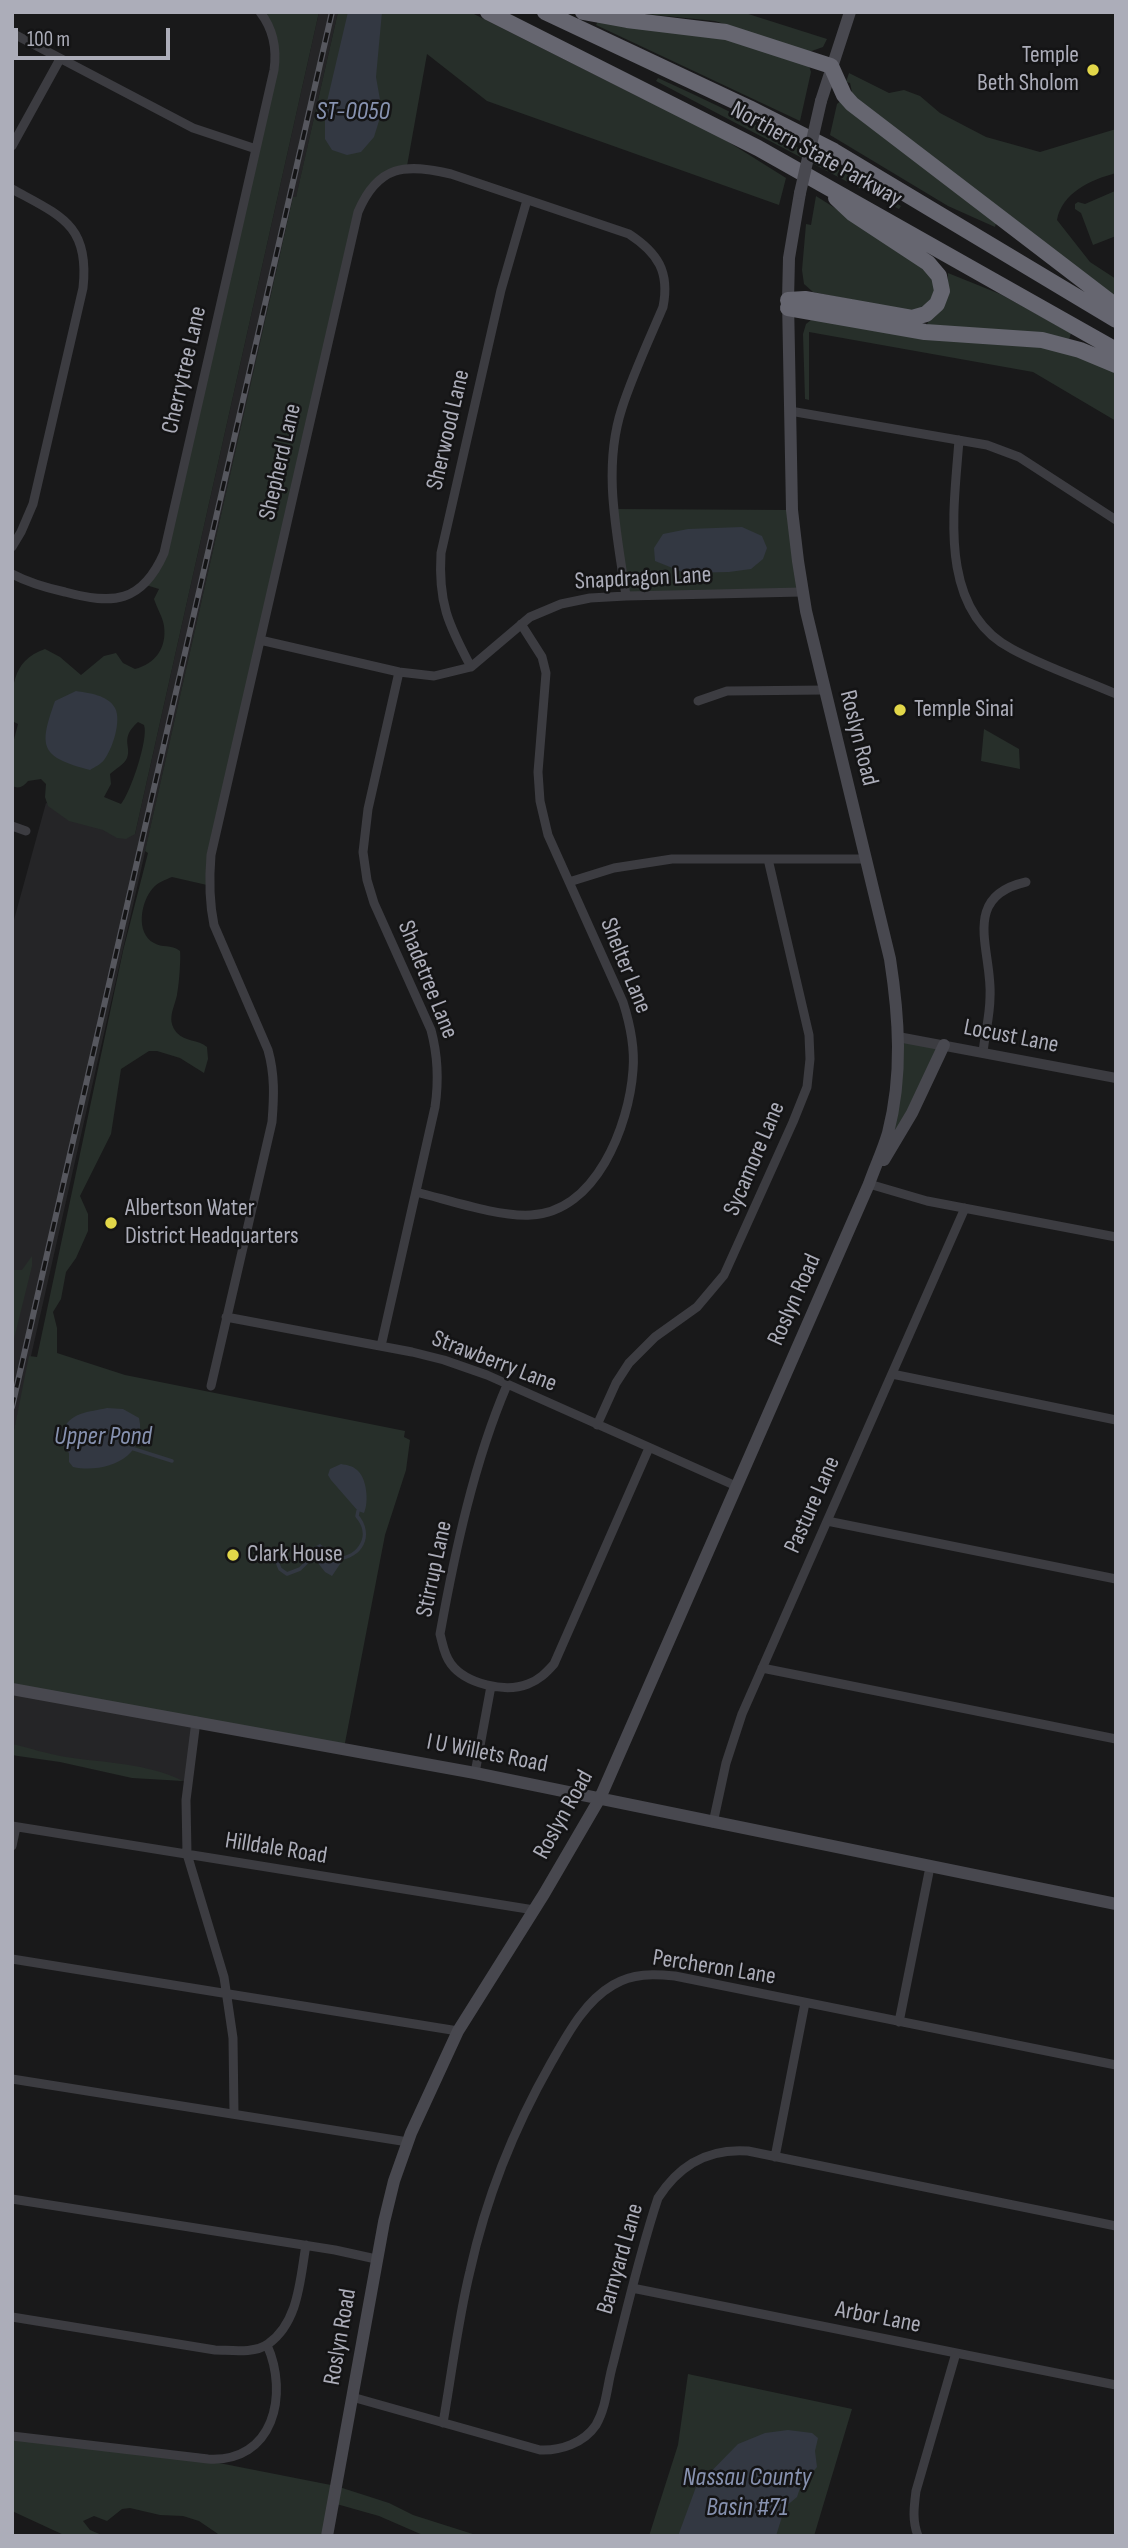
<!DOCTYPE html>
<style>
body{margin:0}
#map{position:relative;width:1128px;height:2548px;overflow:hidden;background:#19191a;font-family:"Sofia Sans Condensed",sans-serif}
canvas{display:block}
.frame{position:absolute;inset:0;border:14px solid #acadb9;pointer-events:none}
.scale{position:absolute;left:14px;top:28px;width:156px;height:32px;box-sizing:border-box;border:4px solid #acadb9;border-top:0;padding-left:9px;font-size:21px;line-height:24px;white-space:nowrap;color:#acadb9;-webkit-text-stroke:5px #141415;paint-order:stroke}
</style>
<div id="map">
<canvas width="1128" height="2548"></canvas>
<div class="frame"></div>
<div class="scale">100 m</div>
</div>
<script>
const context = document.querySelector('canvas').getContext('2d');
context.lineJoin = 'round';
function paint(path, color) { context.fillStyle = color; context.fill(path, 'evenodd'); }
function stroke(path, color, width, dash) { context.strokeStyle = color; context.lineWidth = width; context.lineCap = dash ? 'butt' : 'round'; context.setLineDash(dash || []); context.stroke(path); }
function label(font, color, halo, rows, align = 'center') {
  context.font = font + ' "Sofia Sans Condensed",sans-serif'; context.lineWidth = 5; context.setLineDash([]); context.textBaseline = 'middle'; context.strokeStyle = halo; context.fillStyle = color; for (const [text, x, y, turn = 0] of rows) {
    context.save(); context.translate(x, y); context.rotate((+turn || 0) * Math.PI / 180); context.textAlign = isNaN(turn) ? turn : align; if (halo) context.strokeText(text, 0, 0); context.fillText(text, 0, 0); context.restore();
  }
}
const built = new Path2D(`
 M319 12H338L296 198H293L12 1440V927L46 803 135 834Z
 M12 1689 196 1721 188 1782 12 1749Z`);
const green = new Path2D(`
 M279 12H319L135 834 126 839 117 838 103 830 69 821 48 806 45 797 46 784 41 779 28 781C23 787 19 789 12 786V747L18 724 12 721C12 690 10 661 45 649L60 657 81 675 104 656 116 653 123 663 135 669C155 664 167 648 164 626 163 618 157 608 154 599L159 589 146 585 156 572 276 56 263 15ZM138 722 144 725C149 738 130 794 121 804L104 797 111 784 110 774C115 769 124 765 127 758 132 746 119 739 138 722Z
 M338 12H470L639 97 703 126 786 178 779 205 487 101 427 54 407 166 364 195 207 885 172 877C165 880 158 882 153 888 141 901 135 933 154 943 162 948 171 944 180 951 181 959 179 986 177 995 174 1009 166 1020 177 1033 185 1042 198 1039 207 1047L208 1059 204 1073 180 1058 157 1051H149L121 1069 111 1134 80 1196 88 1214V1231L76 1258 66 1272 61 1299 53 1312 57 1328V1353L125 1375 405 1431 404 1437 410 1440 406 1470 385 1535 344 1748 12 1688V1440L29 1356 37 1357 123 951 148 853 145 851 293 197H296Z
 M626 12H742L827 39 823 47 809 52 715 21Z
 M599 19 712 33 809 66 811 72 800 121 596 25Z
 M849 73 889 93 904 90 920 96 940 113 986 137 1040 152 1116 129V173C1090 180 1062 193 1057 220L1090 262 1116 279V298L850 95 852 92 850 83 846 82Z
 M658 78C743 116 821 158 901 206L899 209 656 81Z
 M844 98 997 220 995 227 948 206 830 135 837 104Z
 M1115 191 1116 236 1093 245 1081 213 1075 209V204L1078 202 1085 204Z
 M816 196 928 267 937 285 927 308 914 312 813 292 804 284 802 270 806 224 811 225Z
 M948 273 1000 294 1071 333 1069 340 926 326 948 285Z
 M811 320 1021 341 1116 368V421L1033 372 809 332V400L805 399 803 334 806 324Z
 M613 509 792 510 802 592 626 596Z
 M984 729 1019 749 1020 769 981 761Z
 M898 1037 944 1045 900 1135H887Z
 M32 1256V1266L12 1347V1270H22Z
 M12 1744C30 1748 47 1754 66 1757 105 1763 147 1763 183 1781L132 1778 60 1762 18 1756 12 1755Z
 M688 2374 852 2409 814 2536H649L678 2445Z
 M12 2439 214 2462 336 2486 389 2503 413 2515 479 2536H425L379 2516 333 2503 328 2529 319 2536H221L199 2521 183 2516 160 2515 130 2508 122 2509 107 2521 94 2516 83 2521 90 2530 104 2536H66L12 2511Z`);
const water = new Path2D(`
 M348 12H382L376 77 382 111 374 137 361 152 347 155 332 150 325 139V110Z
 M742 527 762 536 767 548 763 559 751 569 729 572 685 573 655 561 654 548 663 534 688 529Z
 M76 691C89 693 108 695 115 708 122 721 112 750 104 760 101 764 95 767 90 770 41 757 38 748 55 701Z
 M107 1408 123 1409 139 1418C148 1457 106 1474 73 1467L69 1462V1453C62 1446 60 1441 63 1432 68 1412 90 1412 107 1408Z
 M341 1464C347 1465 353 1466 357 1470 367 1478 369 1502 364 1513L358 1511 331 1480 328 1475 330 1469Z
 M320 1544 342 1561 332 1576 325 1572 311 1554 314 1547Z
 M788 2430 812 2433 818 2438 815 2451 817 2467 801 2485 797 2497 785 2507 776 2536H678L696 2487 738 2444 765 2433Z`);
const stream = new Path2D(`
 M131 1448 172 1461
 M276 1559 280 1569 287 1574 300 1569 312 1557H315
 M337 1559C361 1557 373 1535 357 1516L358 1511`);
const minor = new Path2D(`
 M12 33 193 128 256 149
 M12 146 60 59
 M12 189C61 216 90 225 83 288L33 504 21 532 12 547
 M790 411 987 445 1019 457 1116 520
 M959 440C954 509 937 610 1012 649 1045 667 1082 679 1116 694
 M12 574C29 583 47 588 65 592 113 605 142 603 164 553L274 70C277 49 274 30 260 12
 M260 640 399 672 434 676 471 667 530 617 561 604 590 598 626 596 802 592
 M471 667C448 624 438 602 441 553L501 290 527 200
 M698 701 727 691 825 690
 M12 826 26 831
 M569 882 614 868 672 859H866
 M983 1052C985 1034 990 1015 990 997 993 952 959 897 1026 882
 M869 1184 927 1201 1116 1237
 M416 1192C449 1200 498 1217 531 1215 596 1212 629 1126 633 1070 635 1047 630 1024 623 1002L548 835 540 801 538 772 546 673 542 657 521 624
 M226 1317 412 1352 444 1360 487 1375 736 1486
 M381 1346 435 1107C439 1080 438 1056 431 1030L374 903 367 880 363 852 368 809 399 672
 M892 1374 1116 1420
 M507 1385C474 1462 455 1551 440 1634 443 1645 444 1655 451 1664 466 1684 505 1693 528 1684 539 1680 546 1673 554 1664L649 1448
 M211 1386 272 1122C274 1097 275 1075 268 1050L214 925C209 901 209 879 211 855L358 212C378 165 405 163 451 174L629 234C658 253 670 272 663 307 649 340 633 374 622 408 602 469 617 533 626 596
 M597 1425 616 1383 629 1363 655 1337 697 1307 724 1275 793 1122 807 1087 810 1059 809 1035 768 859
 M827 1521 1116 1579
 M762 1668 1116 1739
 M196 1721 186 1800 187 1854 224 1977 233 2038 234 2114
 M475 1773 491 1686
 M713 1823 726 1763 742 1714 965 1208
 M12 1826 534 1910
 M12 1846 16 1827
 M12 1959 458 2031
 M899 2022 930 1867
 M12 2079 408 2142
 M775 2157 805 2003
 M12 2199 335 2250 376 2259
 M632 2288 1116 2385
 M12 2317 215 2350C230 2350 254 2354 268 2344 299 2322 300 2279 306 2245
 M352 2397 540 2450C560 2451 584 2443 596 2425 607 2406 607 2384 613 2364 627 2308 640 2252 658 2198 679 2165 708 2148 748 2151L1116 2226
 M443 2423C452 2372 458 2320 470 2271 486 2198 514 2128 551 2063 567 2035 584 2002 613 1985 633 1973 653 1974 675 1976L1116 2065
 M12 2436 208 2459C274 2463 289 2394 267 2345
 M918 2536C912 2520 914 2507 916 2491L956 2353`);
const tertiary = new Path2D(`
 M898 1037 1116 1078`);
const secondary = new Path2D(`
 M821 101 850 12
 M884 1160 912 1113 944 1045
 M12 1689 475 1773 1116 1904
 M327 2536 384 2222 394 2181 411 2133 458 2031 544 1894 600 1798 869 1184C875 1167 883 1150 888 1133 903 1075 899 1017 890 959L806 611 798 561 792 510 788 300 789 258 800 193`);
const motorway = new Path2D(`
 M488 12 758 148 1116 350
 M545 12 749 108 834 151 1116 320
 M583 12 627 20 726 32 831 66 844 95 852 104 1116 306
 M788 300 805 299 912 318 926 314 937 304 942 291 939 276 928 263 852 213 836 198
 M788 308 925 332 1042 340 1080 350 1116 365`);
const rail = new Path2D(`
 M12 1407 332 12`);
const secondaryBridge = new Path2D(`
 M800 193 821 101`);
const markers = [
 [1093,70,7,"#e2d749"],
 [900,710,7,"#e2d749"],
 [111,1223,7,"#e2d749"],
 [233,1555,7,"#e2d749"]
];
const poiNames = [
 ["Temple",1079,56,"right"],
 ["Beth Sholom",1079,84,"right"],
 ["Temple Sinai",914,710],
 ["Albertson Water",125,1209],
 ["District Headquarters",125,1237],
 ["Clark House",247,1555]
];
const streetNames = [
 ["Northern State Parkway",816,155,29],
 ["Cherrytree Lane",185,370,-77],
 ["Sherwood Lane",449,430,-77],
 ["Shepherd Lane",281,462,-77],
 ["Snapdragon Lane",643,579,-3],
 ["Roslyn Road",858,738,76],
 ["Shelter Lane",625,966,68],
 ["Shadetree Lane",427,980,68],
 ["Locust Lane",1011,1037,11],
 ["Sycamore Lane",755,1159,-67],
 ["Roslyn Road",795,1300,-66],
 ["Strawberry Lane",494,1362,21],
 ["Pasture Lane",813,1505,-66],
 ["Stirrup Lane",435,1569,-78],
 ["I U Willets Road",487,1754,11],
 ["Roslyn Road",564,1815,-61],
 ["Hilldale Road",276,1849,9],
 ["Percheron Lane",714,1968,9],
 ["Barnyard Lane",621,2259,-74],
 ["Arbor Lane",878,2318,11],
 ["Roslyn Road",341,2337,-80]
];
const waterNames = [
 ["ST-0050",353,112],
 ["Upper Pond",103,1437],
 ["Nassau County",747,2478],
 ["Basin #71",747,2508]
];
paint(built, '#252527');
paint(green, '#272f2a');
paint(water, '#333842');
stroke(stream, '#333842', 3.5);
stroke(minor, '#3c3c41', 9);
stroke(tertiary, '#3c3c41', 10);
stroke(secondary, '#48484f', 12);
stroke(motorway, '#666670', 16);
stroke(rail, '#56575e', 6);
stroke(rail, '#141415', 3.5, [10]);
stroke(secondaryBridge, '#48484f', 12);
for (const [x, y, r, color] of markers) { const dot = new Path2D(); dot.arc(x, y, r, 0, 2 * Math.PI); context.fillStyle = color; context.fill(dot); stroke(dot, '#141415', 2.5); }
label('24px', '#acadb9', '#141415', poiNames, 'left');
label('24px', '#acadb9', '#141415', streetNames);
label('italic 26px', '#8792b0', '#141415', waterNames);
</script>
